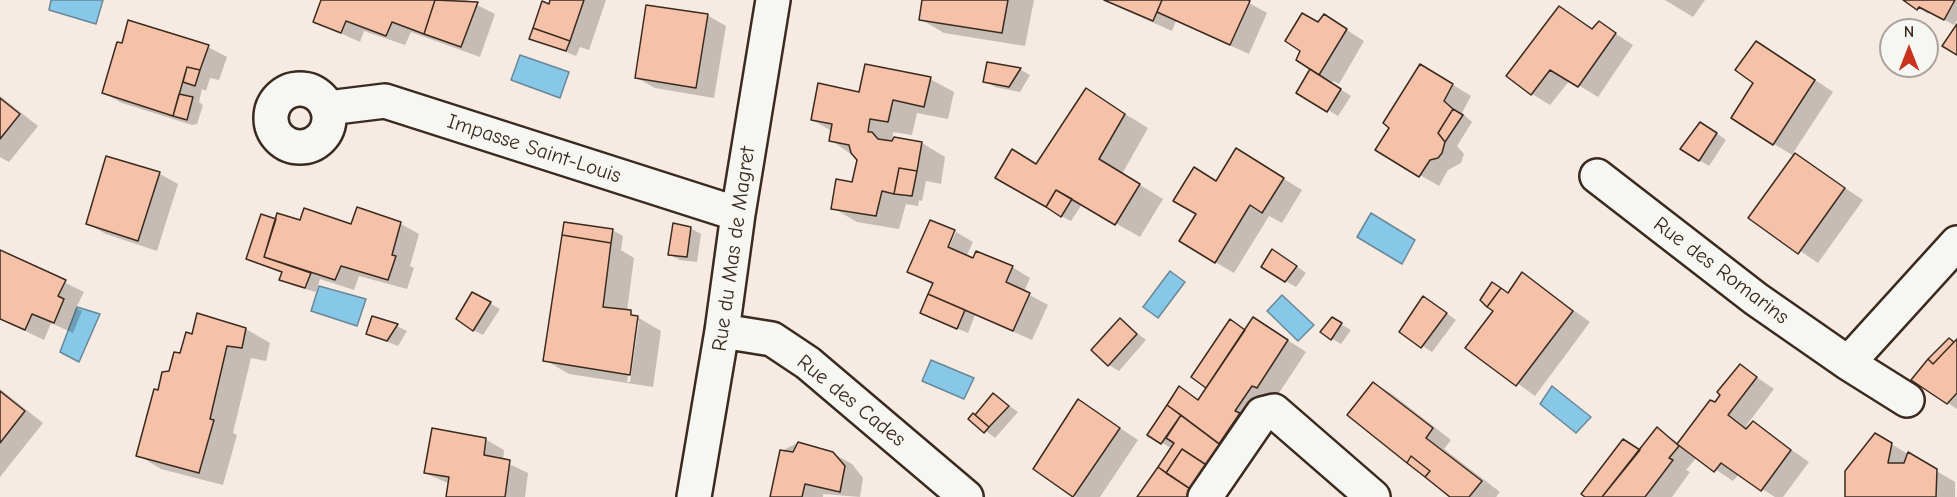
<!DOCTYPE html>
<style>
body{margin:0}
#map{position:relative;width:1957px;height:497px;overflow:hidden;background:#f6ebe3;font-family:"Comic Neue",sans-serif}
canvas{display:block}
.north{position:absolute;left:1879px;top:18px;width:60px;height:60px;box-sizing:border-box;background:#f6f6f2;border:2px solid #aba49d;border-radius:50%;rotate:0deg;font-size:16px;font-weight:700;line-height:24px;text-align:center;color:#3b2a1e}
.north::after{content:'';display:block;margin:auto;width:21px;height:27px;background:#c8321e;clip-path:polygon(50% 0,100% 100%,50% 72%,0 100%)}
</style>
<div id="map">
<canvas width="1957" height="497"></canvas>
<div class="north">N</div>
</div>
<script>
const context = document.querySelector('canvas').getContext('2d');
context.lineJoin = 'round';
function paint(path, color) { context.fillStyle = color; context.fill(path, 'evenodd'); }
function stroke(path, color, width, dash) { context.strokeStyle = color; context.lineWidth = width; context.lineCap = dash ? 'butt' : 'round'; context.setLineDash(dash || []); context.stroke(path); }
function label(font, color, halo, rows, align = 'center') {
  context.font = font + ' "Comic Neue",sans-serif'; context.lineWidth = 4.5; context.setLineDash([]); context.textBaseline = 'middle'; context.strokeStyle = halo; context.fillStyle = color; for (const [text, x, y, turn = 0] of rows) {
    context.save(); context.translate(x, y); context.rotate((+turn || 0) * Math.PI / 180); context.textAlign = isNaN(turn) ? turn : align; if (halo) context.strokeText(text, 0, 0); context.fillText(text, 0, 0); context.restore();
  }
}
const water = new Path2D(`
 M51 0H103L96 24 49 10Z
 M520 55 569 72 560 98 511 80Z
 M1371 213 1415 240 1402 264 1357 237Z
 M1170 271 1185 282 1158 318 1143 307Z
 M319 286 366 299 357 326 311 311Z
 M1282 295 1314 325 1298 341 1267 311Z
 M77 307 100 314 79 362 60 352Z
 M931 360 974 378 964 399 922 381Z
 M1552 386 1591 417 1576 433 1540 404Z`);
const shadow = new Path2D(`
 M322 0H467L495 14 480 57 411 32 405 45 364 31 360 42 314 21Z
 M552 0H606L589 50 580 47 576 56 531 38Z
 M923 0H1034L1025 46 944 33 920 19Z
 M1102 0H1244L1267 13 1249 54 1176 21 1172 31Z
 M1665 0H1705L1693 17Z
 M1906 0H1957V20L1954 25 1930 12 1928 14Z
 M1560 8 1594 29 1599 23 1633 45 1598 97 1570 80 1550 105 1532 94Z
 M707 15 726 26 714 98 655 88 637 78Z
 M1325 16 1364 41 1339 84 1333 81 1332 84 1351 96 1338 116 1298 92 1312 70 1319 24Z
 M208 47 227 57 219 80 210 78 206 91 202 89 199 102 203 105 197 124 192 125 122 103 104 93Z
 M1775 53 1833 92 1793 153 1863 200 1818 263 1750 217 1794 156 1774 144Z
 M989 63 1021 70 1030 75 1020 92 995 87 985 81Z
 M1439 76 1471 96 1462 113 1472 122 1457 146 1464 154 1461 163 1448 170 1439 186 1377 150Z
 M930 79 954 92 948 119 917 113 912 135 893 132 892 144 922 143 945 157 941 184 926 181 922 201 919 200 918 206 906 204 899 229 857 222 833 208 853 183 859 160 831 140 832 131 812 120 861 94Z
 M1086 90 1148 128 1122 174 1163 199 1140 237 1082 204 1071 221 1061 216 1037 166Z
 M0 96 38 126 9 162 0 157Z
 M1711 129 1726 140 1709 166 1699 160Z
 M107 158 160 174 178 184 157 251 106 234 88 224Z
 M1255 161 1302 190 1282 223 1269 216 1234 273 1215 262 1198 214 1217 182Z
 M358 209 401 224 419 234 410 266 414 268 407 289 359 276 354 290 320 279 316 292 291 285 281 279 283 273 248 259 276 220 352 225Z
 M690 228 701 234 697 262 680 260 670 255Z
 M612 230 623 236 621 250 634 258 627 311 661 331 653 387 569 374 545 360ZM636 321H639L630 382H627Z
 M956 232 973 242 966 257 1012 267 1030 278 1024 292 1048 305 1032 340 975 315 968 333 932 318 933 285 909 272 943 253 946 254Z
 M0 251 84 292 76 308 82 311 73 333 51 323 44 340 0 319Z
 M1282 256 1306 273 1296 287 1286 281Z
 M1523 274 1590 322 1535 396 1467 347Z
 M473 294 500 309 483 335 473 330Z
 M1434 304 1456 320 1432 352 1401 332Z
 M1332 319 1351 330 1341 344 1331 338Z
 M1120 320 1146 340 1119 371 1109 365Z
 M397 326 407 331 398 346 367 334Z
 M246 329 270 343 266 361 251 358 233 433 237 435 223 485 161 469 138 455 159 391 193 336Z
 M1272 330 1306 352 1258 425 1139 497 1172 449 1149 434 1180 388 1200 400 1246 331Z
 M1949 340 1954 343 1957 340V409L1913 380Z
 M1740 366 1774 389 1746 426 1749 429 1753 423 1809 462 1783 497H1775L1739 474 1733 481 1697 457 1686 470 1690 472 1672 497H1588L1640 451 1657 429 1679 443 1716 404Z
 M1374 383 1392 394 1451 440 1444 449 1500 492 1496 497H1452Z
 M0 389 43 423 0 477Z
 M994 395 1018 412 995 438 970 419Z
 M1079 401 1138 440 1100 497H1076L1035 469Z
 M1876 435 1955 482V497H1846Z
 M485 439 504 450 503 461 528 473 525 497H448L450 484 425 473Z
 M798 443 832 453 852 464 863 478 860 497 823 494V497H772L781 451Z`);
const building = new Path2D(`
 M321 0H435L424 34 392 22 386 36 346 21 341 33 313 22Z
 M435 0 478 2 461 47 424 34Z
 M550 0H584L570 41 533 28 542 1 549 4Z
 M922 0H1008L1002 33 919 20Z
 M1104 0H1162L1153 21Z
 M1162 0H1248L1250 1 1230 45 1157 12Z
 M1903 0H1955L1944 20 1919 7 1917 10Z
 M646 5 708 14 696 88 635 78Z
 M1559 6 1592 29 1599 21 1616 33 1578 87 1550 70 1531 95 1506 76Z
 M1302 13 1318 22 1324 14 1347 29 1319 75 1296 60 1300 51 1285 41Z
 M128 20 209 45 200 70 187 67 173 116 102 93 117 42 122 43Z
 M1957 24V55L1942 46Z
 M533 28 570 41 566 51 529 39Z
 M1756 41 1815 80 1773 145 1731 118 1753 83 1735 70Z
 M987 62 1021 68 1009 87 983 82Z
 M865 64 931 77 924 107 893 100 888 122 870 119 868 132H872L878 139 892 141 894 137 922 142 917 171 899 168 894 194 882 191 876 216 831 209 836 179 852 182 857 160 851 153 849 145 829 141 832 124 811 120 818 83 859 92Z
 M1420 64 1453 84 1444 101 1453 109 1438 133 1445 142 1442 153 1438 158 1430 160 1419 177 1375 150 1389 128 1383 123Z
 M187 67 200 70 195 86 183 82Z
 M1310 69 1341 89 1327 112 1296 93Z
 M1086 88 1125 114 1099 159 1140 184 1115 225 1056 190 1046 207 995 178 1012 149 1036 164Z
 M179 94 193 97 187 120 173 116Z
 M0 98 20 114 0 139Z
 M1453 109 1463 115 1445 142 1438 133Z
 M1700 122 1717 133 1699 161 1680 149Z
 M1236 148 1284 178 1262 213 1250 205 1215 263 1179 241 1196 214 1173 201 1194 167 1216 181Z
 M1795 153 1845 188 1798 254 1748 218Z
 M106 156 160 172 138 241 86 224Z
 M899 168 917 171 912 196 894 194Z
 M1056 190 1072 199 1061 217 1046 207Z
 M357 207 401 222 392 255 396 256 388 280 341 266 335 280 264 257 277 213 300 220 304 208 351 224Z
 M261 214 276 219 264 257 311 273 305 288 279 280 282 272 246 259Z
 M930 220 955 230 948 247 973 258 976 251 1013 266 1006 282 1030 293 1013 331 928 294 933 283 907 272Z
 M564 222 613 229 611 243 562 235Z
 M673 223 691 227 687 257 668 255Z
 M562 235 611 243 603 307 631 310V315L638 316 630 375 543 361Z
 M1272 249 1297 266 1285 282 1261 267Z
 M0 250 66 280 58 296 64 299 54 323 32 314 25 330 0 319Z
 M1522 272 1573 311 1516 386 1465 348 1493 311 1487 307 1501 288 1508 293Z
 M1492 282 1501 288 1487 307 1480 300Z
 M472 292 491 302 473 331 456 319Z
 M928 294 965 310 957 329 920 313Z
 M1423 296 1447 313 1421 348 1399 332Z
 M197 313 246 328 242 348 227 346 210 419 214 420 199 473 136 456 154 389 158 390 162 372 169 371 174 352 180 353 186 332 192 334Z
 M372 316 398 324 387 341 366 334Z
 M1253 317 1288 340 1257 388 1252 386 1235 411 1240 413 1219 444 1167 405 1179 386 1198 400Z
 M1332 317 1342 323 1331 340 1320 332Z
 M1120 318 1137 334 1108 366 1091 350Z
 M1230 319 1245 330 1206 388 1191 377Z
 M1949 338 1954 342 1933 364 1928 359Z
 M1957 339V393L1947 404 1911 380 1928 359 1933 364Z
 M1740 364 1757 377 1728 415 1746 429 1753 421 1791 450 1761 491 1721 463 1714 472 1677 444 1710 400 1715 402 1720 395 1717 392Z
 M1373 382 1433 428 1426 438 1482 481 1469 497H1450L1425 477 1430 471 1411 456 1407 463 1347 415Z
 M0 391 25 411 0 443Z
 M993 393 1009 406 989 427 975 415Z
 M1078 399 1120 428 1073 497 1033 469Z
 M1167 405 1181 415 1161 444 1147 435Z
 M973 413 989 427 984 433 968 419Z
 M1181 415 1225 448 1211 468 1182 449 1166 473 1158 467 1174 443 1166 438Z
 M1657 427 1679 446 1669 458 1673 460 1645 497H1602Z
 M432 428 486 438 484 455 510 460 505 497H446L449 477 424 473Z
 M1875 433 1892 443 1888 463H1904L1908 452 1937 469 1936 497H1845V471Z
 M1623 439 1640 450 1602 497H1585L1581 494Z
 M798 442 833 452 845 466 840 492 805 484 802 497H770L780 450 793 452Z
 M1182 449 1211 468 1195 492 1166 473Z
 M1411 456 1430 471 1425 477 1407 463Z
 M1158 467 1195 492 1191 497H1137Z`);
const minor = new Path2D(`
 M271 118a29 29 0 1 1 58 0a29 29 0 1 1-58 0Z
 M328 108 385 101 738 214
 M1597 176 1756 299 1848 363 1957 243
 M722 331 772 339 808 363 966 497
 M1848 363 1907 400
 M694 497 722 331 738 214 773 0
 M1205 497 1262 414 1274 411 1373 497`);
const streetNames = [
 ["Impasse Saint-Louis",534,149,18],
 ["Rue du Mas de Magret",734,249,-82],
 ["Rue des Romarins",1721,271,37],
 ["Rue des Cades",851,401,39]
];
paint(water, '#87c7e8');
stroke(water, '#698897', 1.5);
paint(shadow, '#0003');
paint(building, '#f6c1a9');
stroke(building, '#3b2a1e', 1.5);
stroke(minor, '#3b2a1e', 38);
stroke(minor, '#f6f6f2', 33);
label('21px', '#3b2a1e', '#f6f6f2', streetNames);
</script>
